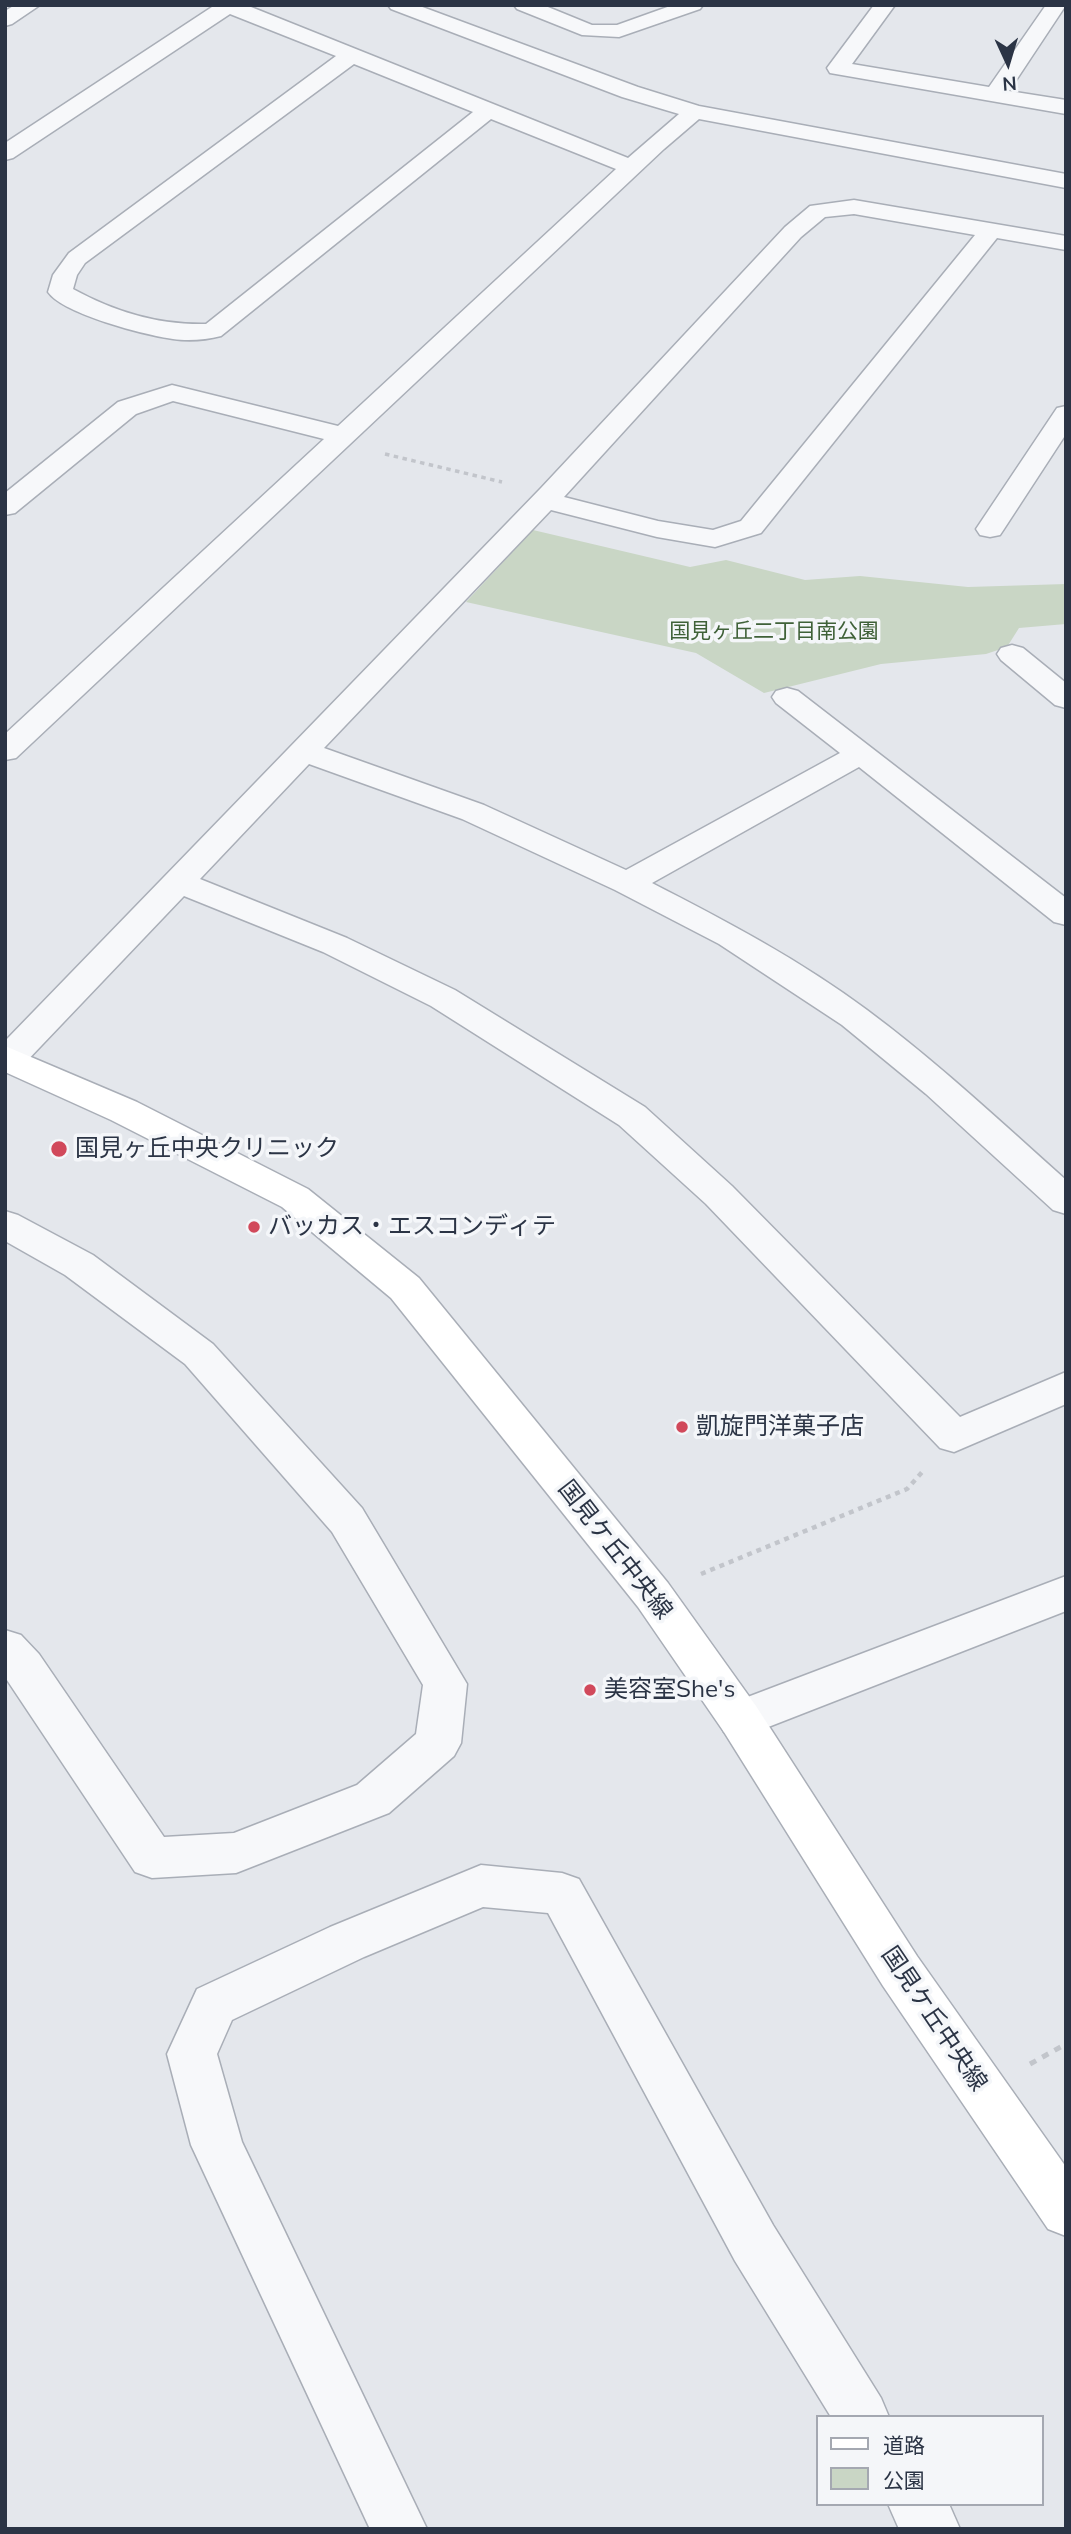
<!DOCTYPE html>
<meta charset="utf-8">
<style>
body{margin:0}
#map{position:relative;width:1071px;height:2534px;overflow:hidden;background:#e4e7ec;font-family:Mulish,"Noto Sans JP",sans-serif}
canvas{display:block}
.frame{position:absolute;inset:0;border:7px solid #2b3445;pointer-events:none}
.legend{position:absolute;left:816px;top:2415px;width:228px;height:91px;box-sizing:border-box;background:#f4f6f9;border:2px solid #a4a8b1;margin:0;padding:9px 12px;list-style:none;font-size:21px;color:#2b3445}
.legend li{display:flex;align-items:center;gap:14px;height:35px}
.legend b{width:35px;border:2px solid #a4a8b1}
.north{position:absolute;left:973px;top:28px;width:70px;height:70px;-webkit-text-stroke:5px #f4f6f9;paint-order:stroke;rotate:176deg;font-size:19px;font-weight:700;line-height:28px;text-align:center;color:#2b3445}
.north::after{content:'';display:block;margin:auto;width:24px;height:32px;background:#2b3445;clip-path:polygon(50% 0,100% 100%,50% 72%,0 100%)}
</style>
<div id="map">
<canvas width="1071" height="2534"></canvas>
<div class="frame"></div>
<ul class="legend">
<li><b style="height:9px;background:#fff"></b>道路</li>
<li><b style="height:19px;background:#c9d6c5"></b>公園</li>
</ul>
<div class="north">N</div>
</div>
<script>
const context = document.querySelector('canvas').getContext('2d');
context.lineJoin = 'round';
function paint(path, color) { context.fillStyle = color; context.fill(path, 'evenodd'); }
function stroke(path, color, width, dash) { context.strokeStyle = color; context.lineWidth = width; context.lineCap = dash ? 'butt' : 'round'; context.setLineDash(dash || []); context.stroke(path); }
function label(font, color, halo, rows, align = 'center') {
  context.font = font + ' Mulish,"Noto Sans JP",sans-serif'; context.lineWidth = 7; context.setLineDash([]); context.textBaseline = 'middle'; context.strokeStyle = halo; context.fillStyle = color; for (const [text, x, y, turn = 0] of rows) {
    context.save(); context.translate(x, y); context.rotate((+turn || 0) * Math.PI / 180); context.textAlign = isNaN(turn) ? turn : align; if (halo) context.strokeText(text, 0, 0); context.fillText(text, 0, 0); context.restore();
  }
}
const green = new Path2D(`
 M533 530 690 567 726 560 805 580 860 576 968 587 1066 584V624L1019 628 1007 647 986 654 881 664 764 693 696 653 466 602Z`);
const pathFar2 = new Path2D(`
 M385 454 502 482`);
const pathFar1 = new Path2D(`
 M701 1574 907 1489 923 1471`);
const path = new Path2D(`
 M1030 2064 1066 2044`);
const street = new Path2D(`
 M15 5H40L12 24 5 26V11Z
 M215 5H246L628 158 679 114 622 97 391 9 388 5H417L638 87 699 106 1066 174V188L699 119 664 149 16 758 5 760V734L324 439 173 401 136 414 15 513 5 515V493L118 402 172 385 338 426 616 169 491 119 221 336C206 340 187 341 173 339 145 335 63 314 48 292L53 275 69 253 336 56 230 14 13 158 5 160V143ZM354 64 473 112 206 324C158 325 115 312 73 289L77 275 85 263Z
 M514 5H543L592 25H617L673 5H703L700 9 619 37 582 35 517 9Z
 M874 5H895L852 64 989 87 1046 5H1066L1009 91 1066 100V114L830 73 827 68Z
 M854 200 1066 236V250L997 238 761 533 715 547 657 537 551 510 324 748 484 805 626 870 840 753 776 703 772 697 776 691 787 688 798 691 1066 898V925L1054 922 859 767 652 883C726 921 800 960 867 1010 937 1062 1001 1122 1066 1180V1214L1053 1210 926 1094 842 1025 719 944 615 890 462 819 309 764 200 879 347 938 455 990 645 1107 732 1186 960 1417 1066 1372V1404L954 1452 940 1448 706 1204 619 1125 431 1006 323 952 184 896 21 1067 5 1070V1041L541 488 785 227 810 206ZM854 214 975 235 741 521 713 530 658 521 564 497 801 237 825 217Z
 M1066 406V434L1004 529 1000 535 990 537 980 535 976 529 1057 408Z
 M1012 645 1023 648 1066 683V708L1055 705 1001 660 997 654 1001 648Z
 M5 1211 18 1215 93 1255 213 1344 362 1508 467 1684 461 1743 454 1756 389 1813 236 1873 152 1878 135 1872 5 1677V1630L21 1635 39 1654 164 1837 234 1833 357 1785 416 1734 423 1685 332 1532 185 1364 65 1275 5 1241Z
 M1066 1576V1611L740 1738 724 1732 718 1719 724 1706Z
 M481 1865 562 1873 579 1879 773 2225 881 2398 889 2417H831L735 2261 548 1913 483 1907 364 1957 232 2020 217 2054 242 2142 427 2529H370L191 2145 167 2054 197 1989 330 1927Z
 M888 2504H949L960 2529H899Z`);
const secondary = new Path2D(`
 M5 1046 137 1102 308 1189 419 1278 668 1583 756 1706 917 1956 1066 2167V2236L1048 2229 883 1986 724 1732 638 1607 391 1298 282 1207 111 1120 5 1072Z`);
const markers = [
 [59,1149,9,"#d1495b"],
 [254,1227,7,"#d1495b"],
 [682,1427,7,"#d1495b"],
 [590,1690,7,"#d1495b"]
];
const farParknames = [
 ["国見ヶ丘二丁目南公園",774,632]
];
const poiNames = [
 ["国見ヶ丘中央クリニック",75,1149],
 ["バッカス・エスコンディテ",268,1227],
 ["凱旋門洋菓子店",696,1427],
 ["美容室She's",604,1690]
];
const streetNames = [
 ["国見ケ丘中央線",615,1550,52],
 ["国見ケ丘中央線",934,2019,56]
];
paint(green, '#c9d6c5');
stroke(street, '#a9aeb7', 3);
stroke(secondary, '#a9aeb7', 3);
stroke(pathFar2, '#c2c5cb', 3.5, [4.5, 4.5]);
stroke(pathFar1, '#c2c5cb', 4.5, [5, 5]);
stroke(path, '#c2c5cb', 5, [7, 7]);
paint(street, '#f7f8fa');
paint(secondary, '#fff');
for (const [x, y, r, color] of markers) { const dot = new Path2D(); dot.arc(x, y, r, 0, 2 * Math.PI); context.fillStyle = color; context.fill(dot); stroke(dot, '#f4f6f9', 2.5); }
label('21px', '#3f6138', '#f4f6f9', farParknames);
label('24px', '#2b3445', '#f4f6f9', poiNames, 'left');
label('24px', '#2b3445', '#f4f6f9', streetNames);
</script>
